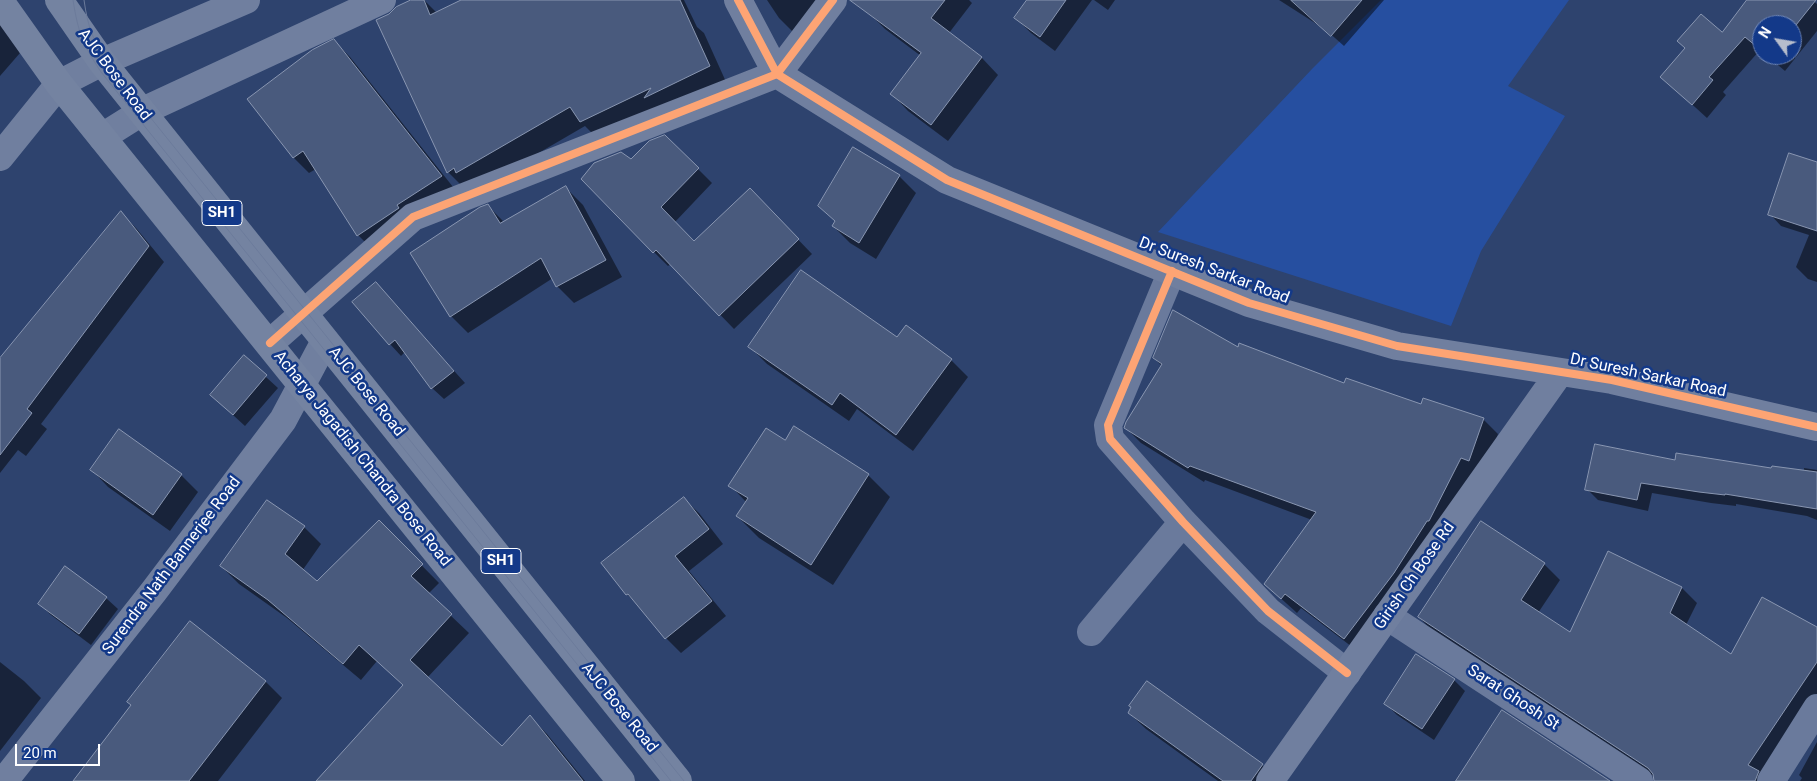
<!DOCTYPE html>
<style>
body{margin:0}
#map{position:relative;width:1817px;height:781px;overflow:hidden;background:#2e436e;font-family:Roboto,sans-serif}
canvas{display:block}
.north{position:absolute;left:1752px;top:15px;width:50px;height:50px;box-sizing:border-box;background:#133989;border:1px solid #7188b8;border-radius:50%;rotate:302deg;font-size:14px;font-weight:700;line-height:20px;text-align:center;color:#fff}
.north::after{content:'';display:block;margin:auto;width:18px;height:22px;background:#b6bdcc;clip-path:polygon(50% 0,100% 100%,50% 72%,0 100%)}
.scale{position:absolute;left:15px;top:744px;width:85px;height:22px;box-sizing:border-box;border:2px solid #fff;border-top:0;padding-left:6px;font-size:15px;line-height:18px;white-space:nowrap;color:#fff;-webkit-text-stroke:4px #133989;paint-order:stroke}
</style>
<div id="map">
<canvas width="1817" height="781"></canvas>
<div class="north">N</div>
<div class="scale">20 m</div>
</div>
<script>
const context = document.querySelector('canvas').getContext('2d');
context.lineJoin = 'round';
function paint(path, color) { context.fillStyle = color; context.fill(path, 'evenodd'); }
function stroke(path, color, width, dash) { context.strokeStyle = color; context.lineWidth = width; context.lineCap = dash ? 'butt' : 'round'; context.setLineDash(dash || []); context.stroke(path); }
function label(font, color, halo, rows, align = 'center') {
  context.font = font + ' Roboto,sans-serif'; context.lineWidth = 5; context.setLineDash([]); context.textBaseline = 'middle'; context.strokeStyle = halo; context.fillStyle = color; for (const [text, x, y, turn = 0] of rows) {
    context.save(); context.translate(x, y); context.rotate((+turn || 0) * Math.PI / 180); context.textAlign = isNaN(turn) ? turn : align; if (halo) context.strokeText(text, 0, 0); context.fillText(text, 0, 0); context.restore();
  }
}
const green = new Path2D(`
 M1381 0H1569L1508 86 1565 116 1481 251 1451 326 1158 232 1312 69Z`);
const shadow = new Path2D(`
 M414 0H424L437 13 464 0H684L697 27 704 33 727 84 598 139 585 126 475 190 465 189 448 172Z
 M767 0H834L796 35 779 18Z
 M877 0H969L972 3 949 33 982 58 998 75 948 141 908 111 892 94 921 56 885 29 868 12Z
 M1029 0H1092L1055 51 1031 33 1016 18Z
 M1094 0H1115L1108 10Z
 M1279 0H1384L1344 46 1326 30Z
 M1749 0H1812L1817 4V31L1785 71 1766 55H1792V25H1762V52L1760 50 1723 92 1726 95 1707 118 1662 77 1686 48 1722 34Z
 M0 22 20 53 0 76Z
 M334 41 350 57 457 192 374 251 358 235 316 169 309 173 294 158Z
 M665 136 712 183 675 222 694 242 764 204 812 254 734 329 671 264 668 266 654 252 631 161Z
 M854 149 899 176 916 193 876 259 850 243 833 226 836 222 819 206Z
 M1817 163V282L1808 279 1796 267 1809 235 1781 226 1770 214Z
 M566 188 583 205 622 277 574 303 557 286 553 278 468 333 451 316 411 254 488 206 504 222Z
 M121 213 136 228 164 262 41 424 47 429 26 456 18 450 0 473V366Z
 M376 284 465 383 444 399 432 388 405 352 401 356 390 344Z
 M898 338 951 360 968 377 913 451 857 409 849 421 767 364 750 347Z
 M1238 349 1345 384 1422 406 1483 419 1498 434 1484 476 1360 653 1301 608 1297 613 1265 584 1312 520 1205 480 1204 482 1141 443 1126 428 1162 366 1154 358Z
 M244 357 278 388 245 426 211 395Z
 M794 428 868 475 890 497 833 585 759 538 737 516 746 502 730 485 785 442Z
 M1676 462 1804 472V468L1817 470V520L1807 516 1736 504V506L1711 503 1652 493 1648 511 1598 500 1587 489Z
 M92 470 181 475 198 492 170 531 108 487Z
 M684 499 699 513 723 544 689 571 726 616 681 653 666 638 642 609 627 594Z
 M379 522 439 583 428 594 469 633 427 678 502 747 530 717 547 734 585 781H317L404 686 377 661 361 680 287 618 239 584 221 566 304 527 321 544 302 571 317 583Z
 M1544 564 1560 580 1538 613 1570 634 1682 588 1697 603 1686 625 1732 655 1817 629V700L1765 781H1656L1655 777 1434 633 1419 617Z
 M106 598 118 609 91 645 51 615 40 604Z
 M190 623 266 682 282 698 218 781H75L132 705Z
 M0 662 24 681 41 698 0 751Z
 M1454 680 1465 691 1434 740 1397 715 1385 703Z
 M1129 713 1262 765 1277 781H1218L1146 729Z
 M1817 742V781H1800L1802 778 1799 775Z`);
const building = new Path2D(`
 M411 0H424L430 15 461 0H680L710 66 644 98 651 88 580 122 570 107 456 173 454 168 447 173 376 20 389 14 396 7Z
 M850 0H945L931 18 982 57 931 125 890 94 921 53Z
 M1027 0H1066L1040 37 1014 18Z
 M1291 0H1362L1331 36Z
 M1747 0H1816L1792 30V25H1762V51L1745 37 1709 77 1713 80 1692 105 1660 77 1685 48 1677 41 1701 14 1722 32Z
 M334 39 442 176 397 205 399 208 357 236 303 151 293 158 247 99 312 50Z
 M665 135 699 168 661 207 694 241 750 188 799 239 719 316 656 250 653 253 581 179 594 163 621 152 631 159 649 141Z
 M853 147 900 175 859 243 832 226 835 221 818 206Z
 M1789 153 1817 162V231L1768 215Z
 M566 186 606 260 556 287 541 258 450 317 410 253 480 207 488 204 500 223Z
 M121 211 149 246 27 409 32 413 0 455V358Z
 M801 270 897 337 906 325 952 359 896 435 840 393 832 405 748 347Z
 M376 282 454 371 431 389 395 340 389 345 352 302Z
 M1173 310 1238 347 1239 343 1344 383 1346 378 1421 404 1423 398 1484 418 1469 461 1461 458 1429 521H1427L1394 573 1344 639 1285 594 1281 599 1264 584 1316 512 1190 466 1188 468 1124 428 1126 422 1162 364 1153 358Z
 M244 355 267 375 233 415 210 395Z
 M794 426 869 474 811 565 736 516 748 498 728 486 766 428 785 440Z
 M119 429 182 474 153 515 90 470Z
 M1595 444 1675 460 1676 453 1771 468 1772 466 1817 472V509L1725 494V495L1699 492 1641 483 1637 500 1585 490Z
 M684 497 709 529 675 556 712 601 665 639 628 594 626 595 601 563Z
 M267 500 305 526 285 554 317 581 379 520 423 564 411 576 452 614 410 660 502 746 530 715 583 781H316L403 685 359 645 343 664 268 600 220 566Z
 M1481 521 1545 563 1521 600 1570 632 1608 551 1682 587 1670 613 1731 654 1762 597 1817 627V662L1748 765 1759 771 1755 781H1654L1653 774 1648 768 1418 617Z
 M65 566 107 597 79 634 38 604Z
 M190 621 266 681 189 781H73L131 705 127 702Z
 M1416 654 1455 679 1422 729 1384 704Z
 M1147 681 1263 764 1251 781H1223L1128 713 1131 707 1129 706Z
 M1502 710 1610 781H1456Z`);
const street = new Path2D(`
 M1172 271 1108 425 1110 439 1183 522 1268 611 1347 673
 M1387 616 1639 781
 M1091 632 1183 522
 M1771 781 1817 708`);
const secondary = new Path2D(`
 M738 0 777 74 947 180 1249 303 1397 346 1612 380 1817 427
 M102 137 145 110 382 0
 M0 157 59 84 102 62 246 0
 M270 343 413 217 777 74 833 0
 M4 781 154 591 283 420 325 341
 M1270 781 1560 372`);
const primary = new Path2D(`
 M59 0 102 62 678 781
 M0 1 59 84 621 781`);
const tram = new Path2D(`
 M73 0C78 32 83 45 101 72L671 781
 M84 0C88 29 94 42 109 66L684 781`);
const cycleway = new Path2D(`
 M738 0 777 74 947 180 1249 303 1397 346 1612 380 1817 427
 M1172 271 1108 425 1110 439 1183 522 1268 611 1347 673
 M270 343 413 217 777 74 833 0`);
const shields = [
 [222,213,40],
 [501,561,40]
];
const shieldNames = [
 ["SH1",222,213],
 ["SH1",501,561]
];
const streetNames = [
 ["AJC Bose Road",114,75,53],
 ["Dr Suresh Sarkar Road",1214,271,21],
 ["Dr Suresh Sarkar Road",1648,376,12],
 ["AJC Bose Road",366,392,51],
 ["Acharya Jagadish Chandra Bose Road",362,459,51],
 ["Surendra Nath Bannerjee Road",172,566,-53],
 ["Girish Ch Bose Rd",1415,576,-55],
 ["Sarat Ghosh St",1513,698,33],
 ["AJC Bose Road",619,708,51]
];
paint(green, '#264fa0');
paint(shadow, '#0007');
paint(building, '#495a7d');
stroke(building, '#8996b1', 1);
stroke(street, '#6a7a9c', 28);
stroke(secondary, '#707f9f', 28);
stroke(primary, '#7483a1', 28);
stroke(tram, '#6c7b9b', 1);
stroke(cycleway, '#fda474', 8);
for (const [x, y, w] of shields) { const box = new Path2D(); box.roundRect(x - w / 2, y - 12.5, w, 25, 4); context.fillStyle = '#133989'; context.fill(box); stroke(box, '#fff', 1); }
label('bold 15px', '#fff', null, shieldNames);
label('16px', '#fff', '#133989', streetNames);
</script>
